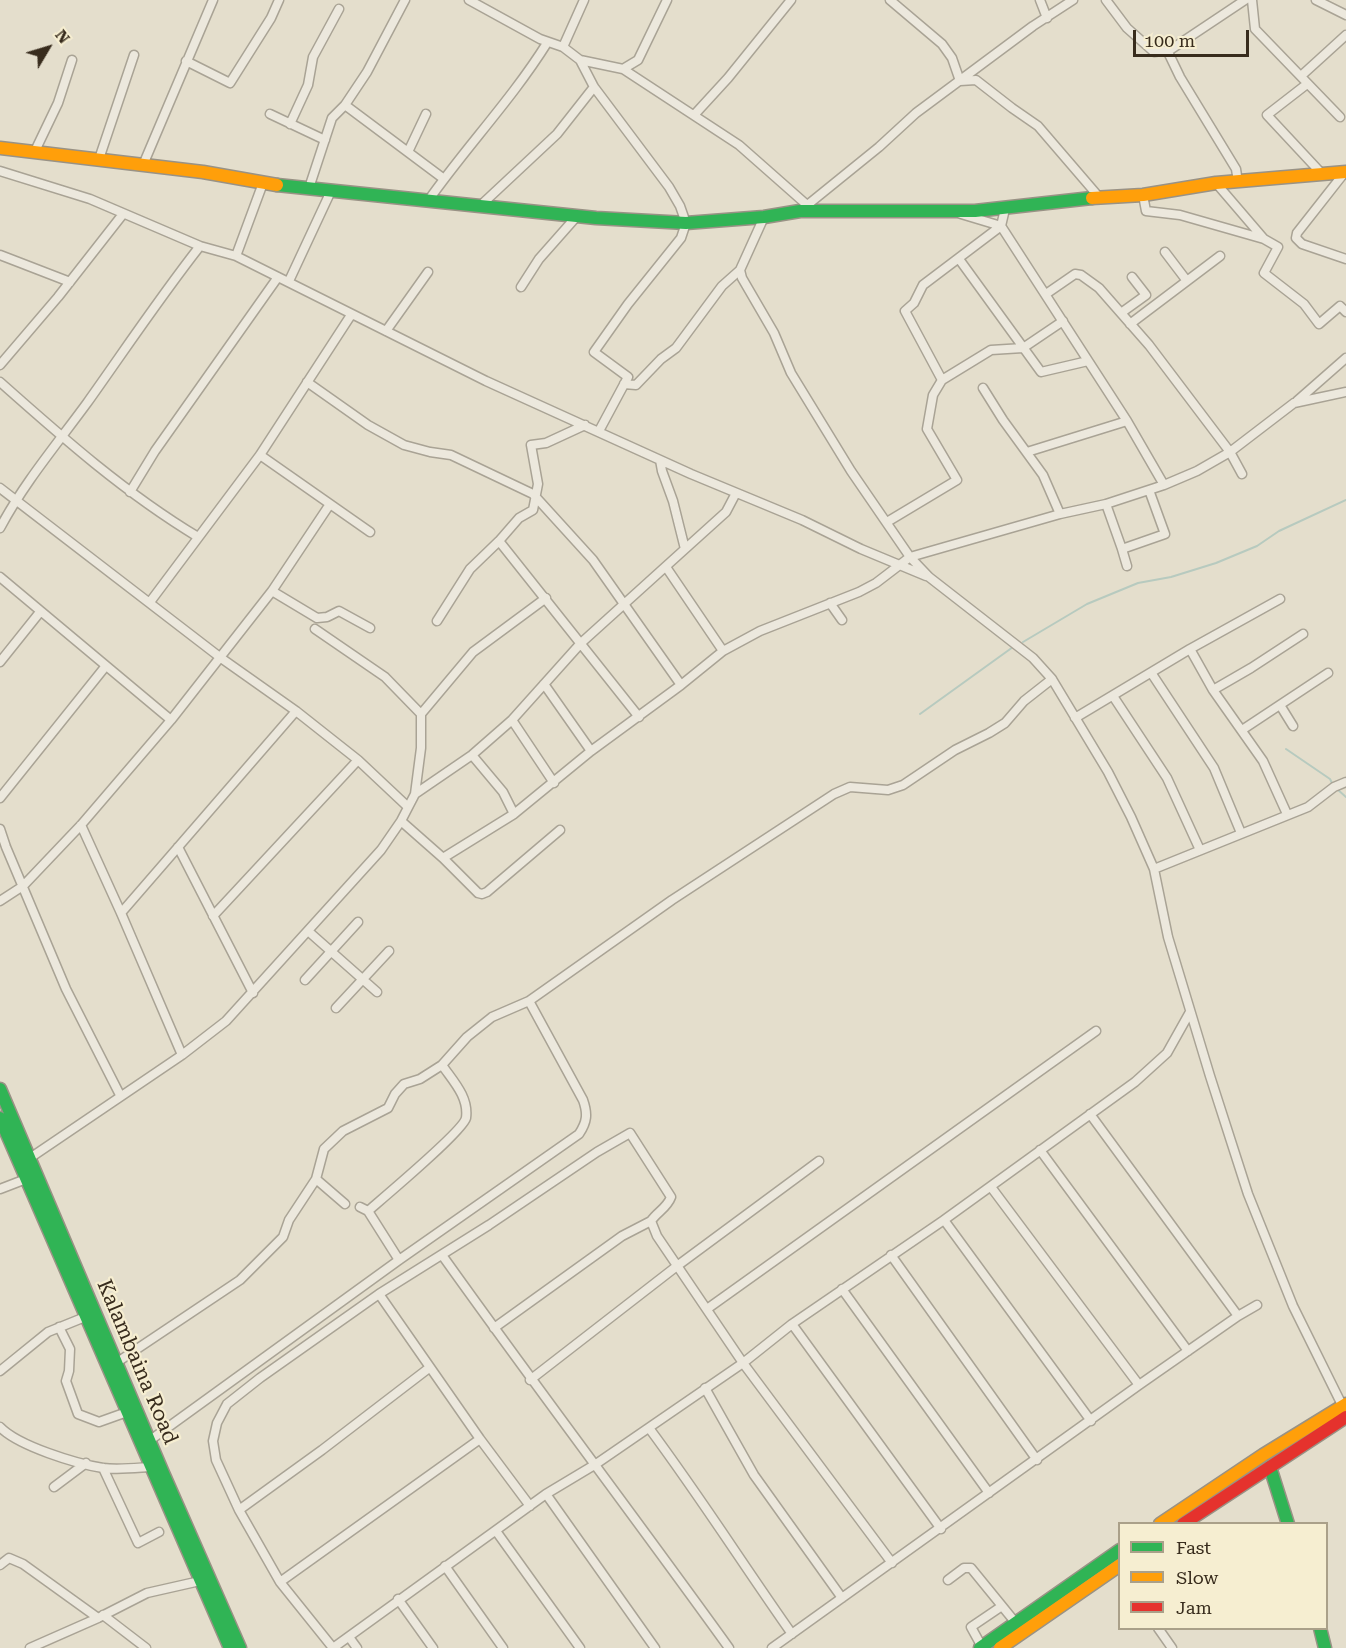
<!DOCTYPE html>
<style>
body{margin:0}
#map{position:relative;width:1346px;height:1648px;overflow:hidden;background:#e4decc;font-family:"Roboto Serif",serif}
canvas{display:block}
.legend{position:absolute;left:1118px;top:1522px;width:210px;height:108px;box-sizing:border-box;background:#f6eed1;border:2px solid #aaa089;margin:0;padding:8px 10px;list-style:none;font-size:18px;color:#382c1d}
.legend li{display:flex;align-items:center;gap:12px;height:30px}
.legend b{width:30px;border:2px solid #aaa089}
.north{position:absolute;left:18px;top:18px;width:60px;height:60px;-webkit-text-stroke:4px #f6eed1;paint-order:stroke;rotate:52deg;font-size:16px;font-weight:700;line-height:24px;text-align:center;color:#382c1d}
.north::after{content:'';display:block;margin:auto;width:21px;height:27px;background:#382c1d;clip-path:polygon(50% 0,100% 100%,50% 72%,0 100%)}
.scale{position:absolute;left:1133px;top:30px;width:116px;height:27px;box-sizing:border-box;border:3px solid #382c1d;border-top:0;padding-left:8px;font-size:18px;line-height:21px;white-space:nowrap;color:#382c1d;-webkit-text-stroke:4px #f6eed1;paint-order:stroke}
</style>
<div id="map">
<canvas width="1346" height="1648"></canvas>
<ul class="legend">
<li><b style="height:8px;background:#30b455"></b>Fast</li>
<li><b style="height:8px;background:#ff9f0a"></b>Slow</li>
<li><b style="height:8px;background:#e5322d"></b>Jam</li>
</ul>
<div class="north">N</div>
<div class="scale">100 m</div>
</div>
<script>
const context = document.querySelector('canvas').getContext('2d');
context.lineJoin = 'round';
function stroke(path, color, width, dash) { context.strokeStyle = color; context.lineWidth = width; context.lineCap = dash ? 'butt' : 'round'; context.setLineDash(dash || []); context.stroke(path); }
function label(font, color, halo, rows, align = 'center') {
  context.font = font + ' "Roboto Serif",serif'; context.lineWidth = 4.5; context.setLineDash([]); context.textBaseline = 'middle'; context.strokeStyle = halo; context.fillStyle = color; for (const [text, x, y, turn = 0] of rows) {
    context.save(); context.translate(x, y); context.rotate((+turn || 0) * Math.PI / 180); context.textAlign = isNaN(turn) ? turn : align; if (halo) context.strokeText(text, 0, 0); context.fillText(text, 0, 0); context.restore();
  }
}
const stream = new Path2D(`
 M1023 642 1087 604 1138 583 1171 577 1216 563 1257 546 1279 531 1346 500
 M920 714 1013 647
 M1286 749 1330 779 1333 785
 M1337 789 1346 797`);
const street = new Path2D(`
 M469 0 540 39 563 47 580 60 623 69 638 60 667 0
 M890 0 942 44 952 58 960 81 976 80 1012 108 1038 126 1099 197
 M1040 0 1047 18
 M1106 0 1127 28 1154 52 1170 50 1245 0
 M1252 0 1255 29 1340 117
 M1316 0 1346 15
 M563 47 584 0
 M1167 50 1180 77 1236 169 1238 182
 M580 60 594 87 669 187 680 206 686 223 681 238 628 304 594 352 628 377 599 431
 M186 61 230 83 271 18 279 0
 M623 69 739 145 807 205
 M1301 76 1346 35
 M1307 84 1267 115 1322 174
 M345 105 444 179
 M270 114 325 140
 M695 114 728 78 791 0
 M290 124 308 85 313 57 339 9
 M35 151 58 103 72 60
 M408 152 426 114
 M99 159 134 55
 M143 165 213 0
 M0 171 90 199 200 246 236 256 486 381 691 474 802 520 861 549 926 576
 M1345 172 1297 233 1296 238 1302 244 1346 259
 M1216 183 1264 239 1278 247 1264 273 1304 304 1319 324 1340 306 1346 312
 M309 188 332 118 345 105 367 72 405 0
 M1143 195 1146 211 1180 215 1264 239
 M428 201C466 147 512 99 547 43
 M480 206 557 134 594 87
 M1005 209 1001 226 1127 421 1164 485
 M800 211 879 147 916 113 1033 26 1073 0
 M961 214 1001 226
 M764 217 740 270 742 278 774 333 791 373 851 471 910 557 929 577 1033 658 1052 679 1108 772 1131 817 1154 869 1168 937 1210 1076 1248 1194 1293 1306 1343 1407
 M1165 252 1187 281
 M0 255 70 282
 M236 256 263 183
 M959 259 1041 372 1088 361
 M289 281 331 191
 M521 287 539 259 577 216
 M1046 294 1075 274 1081 275 1099 288 1149 345 1230 452 1242 474
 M1121 313 1146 295 1132 277
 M1130 324 1220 256
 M386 331 428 272
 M0 365 58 297 123 214
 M942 380 991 350 1023 348 1063 321
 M0 382C63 438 125 493 198 537
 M307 382 368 425 404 445 430 452 451 455 533 494 593 560 681 685
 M624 384 636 385 661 359 676 348 722 286 740 270
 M983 388 1003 420 1043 475 1060 514
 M1297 401 1346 358
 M1027 452 1127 421
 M260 455 370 532
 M0 488 221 658 296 711 358 760 408 807
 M130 492 155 451 278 277
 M1106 504 1122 549 1165 534 1149 490
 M887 522 957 480 927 429 933 395 942 380 905 311 914 303 923 285 1001 226
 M0 528C24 483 57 444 87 403 124 351 160 297 200 246
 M499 541 639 717
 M685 549 726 512 736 493
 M1122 549 1127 566
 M666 567 723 651
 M0 577 171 720
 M272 591 317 618 327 617 339 611 370 628
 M150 602 260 455 351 315
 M830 603 842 620
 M437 621 470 569 499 541 519 518 533 510 538 484 531 445 546 443 585 425
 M315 629 385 677 421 714
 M1190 649 1213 690 1263 761 1287 814
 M0 662 40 612
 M1152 674 1214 768 1241 833
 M544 684 591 751
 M1213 690 1251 668 1303 634
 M1113 696 1167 778 1200 850
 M1280 705 1293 726
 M1075 718 1190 649 1280 599
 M512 720 554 783
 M1242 730 1328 673
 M472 755 503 792 514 814
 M415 794 421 748V714L473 652 546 598
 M0 798 105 667
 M401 821 443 858 514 814 591 751 681 685 723 651 760 631 859 592 876 583 910 557 1060 514 1106 504 1164 485 1197 471 1230 452 1294 403 1346 392
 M81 825 121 913 182 1055
 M0 829 6 847 66 989 120 1095
 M178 847 253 993
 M443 858 478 893 482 894 487 892 560 830
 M1154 869 1308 807 1334 787 1346 782
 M0 901 23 886 81 825 171 720 272 591 330 504
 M121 913 296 711
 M213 916 358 760
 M308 931 377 992
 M305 980 358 922
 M336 1008 389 951
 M1090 1114 1238 1316
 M1040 1150 1188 1351
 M30 1158 182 1055 226 1021 381 850 401 821 415 794 472 755 512 720 581 643 685 549 673 501 662 471 660 460
 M316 1179 345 1204
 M991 1187 1139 1385
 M0 1189 26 1179
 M360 1207 368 1211C383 1198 463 1131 466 1118 469 1097 453 1081 442 1065L467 1037 492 1017 529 1001 672 900 834 794 850 787 888 790 903 785 955 750 989 733 1005 723 1024 701 1052 679
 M368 1211 399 1260
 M944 1220 1091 1421
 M442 1255C536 1387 634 1516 729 1648
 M891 1255 1037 1460
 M842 1289 989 1493
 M379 1294 480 1439 530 1506
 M707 1309 1096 1031
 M792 1324 941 1529
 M59 1327 70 1349 69 1371 66 1381 78 1414 99 1422 127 1412
 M494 1328 622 1236 651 1221
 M116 1363 240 1280 283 1237 289 1220 316 1179 324 1149 343 1131 388 1108 395 1094 404 1084 420 1079 442 1065
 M0 1371 48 1332 85 1317
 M530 1380 677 1266 819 1161
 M705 1388 754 1475 842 1598
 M0 1427C18 1446 77 1464 103 1468 118 1470 135 1468 150 1467
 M649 1428C699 1495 744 1566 792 1634
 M149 1441 399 1260 579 1134C587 1122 588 1114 583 1100L529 1001
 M103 1468 138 1543 159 1532
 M54 1487 86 1463
 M546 1494 655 1648
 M239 1510 322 1450 429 1368
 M496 1531 580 1648
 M0 1565 9 1558 23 1564 98 1618
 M445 1566 503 1648
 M948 1580 964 1568H971L1002 1606
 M280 1582 480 1439
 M398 1599 433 1648
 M103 1615 146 1648
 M1158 1628 1172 1648
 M349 1637 357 1648
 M982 1647 971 1627 1002 1606 1015 1622
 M30 1648 98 1618 147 1593 200 1581
 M333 1648 280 1582 239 1510 216 1460 213 1441 217 1423 227 1404 260 1378 379 1294 489 1225 597 1152 630 1133 671 1197C667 1208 657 1212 651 1221L657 1236 743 1363 892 1563
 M333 1648 546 1494 596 1464 743 1363 792 1324 944 1220 1135 1082 1167 1053 1190 1012
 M772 1648 1139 1385 1238 1316 1257 1305`);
const fast = new Path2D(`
 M277 185 596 218 686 223 764 217 800 211H975L1092 198
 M0 1089 163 1473 240 1648
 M0 1118 230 1648
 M1270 1467 1288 1524
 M1320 1628 1325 1648
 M980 1648 1120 1550`);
const slow = new Path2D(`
 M0 148 203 172 277 185
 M1092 198 1143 195 1216 183 1346 172
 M1160 1524 1263 1455 1346 1404
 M1000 1648 1120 1565`);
const jam = new Path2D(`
 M1183 1524 1346 1417`);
const streetNames = [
 ["Kalambaina Road",137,1362,67]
];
stroke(stream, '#b7cabf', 2);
stroke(street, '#a9a395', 11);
stroke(fast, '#999285', 15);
stroke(slow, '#999285', 15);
stroke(jam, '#999285', 15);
stroke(street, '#ece8dd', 8);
stroke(fast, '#30b455', 12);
stroke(slow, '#ff9f0a', 12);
stroke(jam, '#e5322d', 12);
label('21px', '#382c1d', '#f6eed1', streetNames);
</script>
